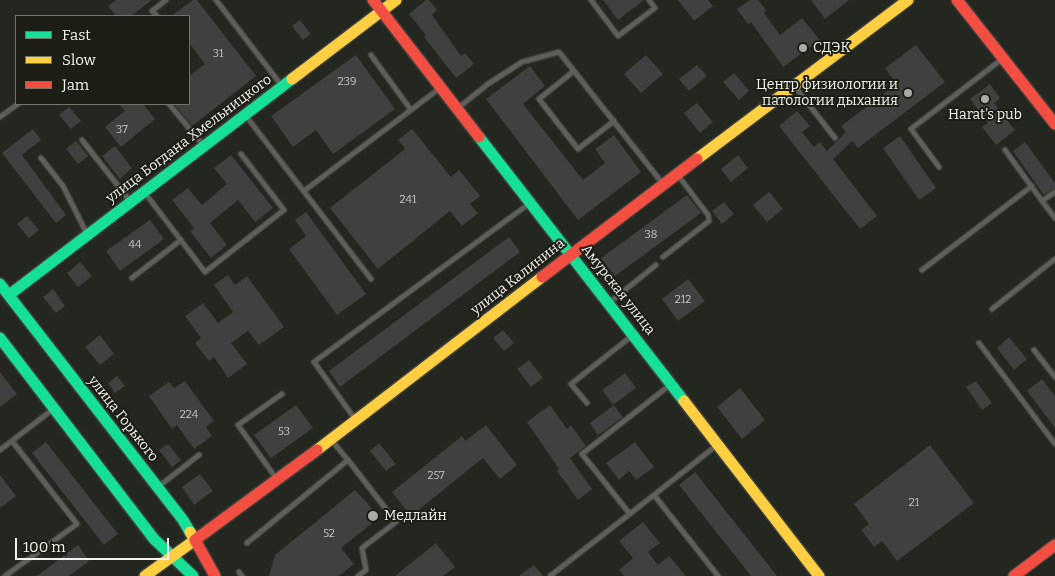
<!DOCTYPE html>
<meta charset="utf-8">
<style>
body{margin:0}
#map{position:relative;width:1055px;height:576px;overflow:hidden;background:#242620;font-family:Bitter,serif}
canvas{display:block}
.legend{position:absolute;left:15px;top:15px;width:175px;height:90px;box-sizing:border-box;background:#1c1e15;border:1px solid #72736b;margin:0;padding:6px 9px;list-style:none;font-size:15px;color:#f2f3ed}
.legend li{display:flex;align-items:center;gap:10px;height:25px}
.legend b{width:25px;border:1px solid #72736b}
.scale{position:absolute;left:15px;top:538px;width:154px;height:22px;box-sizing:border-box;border:2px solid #f2f3ed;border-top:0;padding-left:6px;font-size:15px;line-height:18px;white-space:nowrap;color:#f2f3ed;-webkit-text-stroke:4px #1c1e15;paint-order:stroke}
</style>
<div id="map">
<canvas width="1055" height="576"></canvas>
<ul class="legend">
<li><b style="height:6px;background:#16e098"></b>Fast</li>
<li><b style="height:6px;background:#ffcf43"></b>Slow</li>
<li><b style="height:6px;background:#f24e42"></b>Jam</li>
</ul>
<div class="scale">100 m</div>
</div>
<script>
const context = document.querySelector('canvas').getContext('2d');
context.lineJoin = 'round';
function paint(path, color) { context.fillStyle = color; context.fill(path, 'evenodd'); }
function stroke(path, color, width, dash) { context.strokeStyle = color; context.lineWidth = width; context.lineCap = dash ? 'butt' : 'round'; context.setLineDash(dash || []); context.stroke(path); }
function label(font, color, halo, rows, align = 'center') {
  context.font = font + ' Bitter,serif'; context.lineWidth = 4; context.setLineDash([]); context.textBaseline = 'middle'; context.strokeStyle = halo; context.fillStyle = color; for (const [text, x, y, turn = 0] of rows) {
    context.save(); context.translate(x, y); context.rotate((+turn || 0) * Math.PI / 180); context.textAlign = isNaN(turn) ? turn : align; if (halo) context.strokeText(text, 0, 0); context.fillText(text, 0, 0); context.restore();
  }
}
const building = new Path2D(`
 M116 0H152L131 16H116L108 6Z
 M193 0H197L256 76 192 126 174 104H189V76L205 64 189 43V16H171Z
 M426 0H429L437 10 432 15 461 56 465 53 474 64 456 78 424 37 426 35 409 14Z
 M603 0H644L618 20Z
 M678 0H708L713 6 694 21Z
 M750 0H758L766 10 764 13 780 35 802 18 820 40 783 67 751 22 748 24 737 9Z
 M811 0H849L825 19Z
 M300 20 311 34 303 40 292 26Z
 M916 45 945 82 858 148 852 141 833 159 877 216 860 229 779 126 797 111 810 126 802 132 814 147 820 142 827 151 846 132 841 126 897 84 885 68Z
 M356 55 395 109 333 154 316 130 293 147 271 116Z
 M646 55 663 74 641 93 624 74Z
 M697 65 707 76 689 91 679 79Z
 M530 66 545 86 523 104 583 180 605 163 595 149 614 135 641 172 578 220 486 99Z
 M734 73 749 91 739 100 723 82Z
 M990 84 1000 98 994 103 1015 130 996 145 982 127 988 123 970 99Z
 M697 103 713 122 700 133 684 113Z
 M119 104H143L155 119 121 147 105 127 125 111Z
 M69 107 81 121 71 129 59 115Z
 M33 129 41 140 22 155 66 215 56 223 2 153Z
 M412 129 451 177 459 170 480 196 470 204 478 213 462 226 450 211 378 269 330 208 405 149 398 140Z
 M900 136 936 188 919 200 883 148Z
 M76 141 88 156 78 164 66 149Z
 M1025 142 1055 183V188L1045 194H1043L1013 151Z
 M115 146 132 168 120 179 102 156Z
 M231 155 273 208 255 222 238 200 210 223 227 245 211 258 190 231 194 228 172 200 188 188 202 205 227 184 214 168Z
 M738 155 748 168 731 182 721 169Z
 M769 192 783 209 767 222 753 205Z
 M687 195 701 213 615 276 601 258Z
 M724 202 734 214 722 224 712 211Z
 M306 212 366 294 337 315 289 249 306 236 295 220Z
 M27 216 39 230 29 238 17 224Z
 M150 220 164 239 120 271 106 251Z
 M509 237 520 252 340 387 329 371Z
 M80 262 92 276 78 287 67 273Z
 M228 275 235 285 247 276 284 327 259 345 248 331 231 343 247 364 228 378 214 357 209 361 195 343 201 338 185 316 203 303 218 323 233 312 214 285Z
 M688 279 705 301 678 321 662 299Z
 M53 289 65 306 56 313 43 297Z
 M503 330 514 343 504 351 493 338Z
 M100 335 114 354 100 365 85 347Z
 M1009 337 1027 359 1014 370 997 348Z
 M529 360 543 378 531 387 517 369Z
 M0 372 17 394 0 407Z
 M625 373 636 388 613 405 602 390Z
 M117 376 125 386 115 393 108 383Z
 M1042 379 1055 396V428L1027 391Z
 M185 381 214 421 206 427 212 436 194 449 177 425 172 429 149 396 169 382 174 388Z
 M976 381 992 403 982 410 966 387Z
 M740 388 765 420 742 439 717 407Z
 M296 405 313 428 271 458 254 435Z
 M550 405 567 429 571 425 586 446 570 458 592 489 578 500 557 471 559 469 527 422Z
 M614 405 623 417 598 435 590 423Z
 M486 425 517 465 500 479 483 458 411 516 392 492 462 436 465 441Z
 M46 442 118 534 104 545 32 453Z
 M635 442 654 467 636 480 629 471 619 480 606 463Z
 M379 443 396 464 386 471 370 451Z
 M168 444 181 460 172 467 159 450Z
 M930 445 974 503 897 561 882 541 874 547 861 530 869 524 854 504Z
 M695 472 777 576H751L679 485Z
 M200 474 213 491 194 505 182 487Z
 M0 475 16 496 0 508Z
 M355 490 380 517 341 548 354 564 339 576H269L275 555Z
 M643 522 660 543 648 552 658 565 669 556 686 576H624L619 570 633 558 619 541Z
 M436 543 455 567 443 576H395Z
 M78 545 89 561 69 576H37Z
 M534 565 543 576H519Z`);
const lane = new Path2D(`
 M216 0 282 86
 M591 0 618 36 655 8 649 0
 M157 16 152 11 166 0
 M371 55 411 110
 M574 71 539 99 578 149 614 121
 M795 87 835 138
 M169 104 203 145
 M458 108 488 84 522 62 559 52 663 184
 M246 116 371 279
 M0 117 18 104
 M82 140 130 201
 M1005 150 1042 201
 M41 158 63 186 87 234
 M939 167 911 129 1002 59
 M304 191 440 88
 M1055 192 1042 201 1055 218
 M145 193 205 272 284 210 241 154
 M663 257 709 221 708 215 677 174
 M922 270 1032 186
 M132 278 181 240
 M610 302 656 265
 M992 309 1055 259
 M979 343 1055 444
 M1034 350 1055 377
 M587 403 571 384 633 335
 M355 419 314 362 530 203
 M717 445 654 495 718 576
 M0 450 52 410
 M348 460 396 522 362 548 366 570 358 576
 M276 478 238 425 282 394
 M158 487 199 455
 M630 514 582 454 670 385
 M247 543 348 460 332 441
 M239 572 242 576
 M5 576 77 524 12 441
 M550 576 654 495`);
const fast = new Path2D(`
 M479 137 684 401
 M0 284 183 520 190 532
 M9 295 292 79
 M0 338 154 539 172 556
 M172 556 193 576`);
const slow = new Path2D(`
 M292 79 396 0
 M697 159 908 0
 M684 401 819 576
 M317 450 542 277
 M145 576 195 540 190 532`);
const jam = new Path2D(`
 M373 0 479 137
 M957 0 1055 124
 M542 277 697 159
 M215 576 195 540 317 450
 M1014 576 1055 545`);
const markers = [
 [803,48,5,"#aaaba5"],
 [908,93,5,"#aaaba5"],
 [985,99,5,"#aaaba5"],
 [373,516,6,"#aaaba5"]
];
const numberNames = [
 ["31",218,54],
 ["239",347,82],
 ["37",122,130],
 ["241",408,200],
 ["38",651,235],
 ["44",135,245],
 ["212",683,300],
 ["224",189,415],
 ["53",284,432],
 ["257",436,476],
 ["21",914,503],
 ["52",329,534]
];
const poiNames = [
 ["СДЭК",813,48],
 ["Центр физиологии и",898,85,"right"],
 ["патологии дыхания",898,101,"right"],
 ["Harat’s pub",985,115,"center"],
 ["Медлайн",384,516]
];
const streetNames = [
 ["улица Богдана Хмельницкого",189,139,-37],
 ["улица Калинина",518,277,-38],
 ["Амурская улица",618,290,52],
 ["улица Горького",123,419,52]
];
paint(building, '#3f403f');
stroke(lane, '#3e403b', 7);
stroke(fast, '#3e403b', 14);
stroke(slow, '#3e403b', 14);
stroke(jam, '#3e403b', 14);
stroke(lane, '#5e5f5b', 4.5);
stroke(fast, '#16e098', 11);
stroke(slow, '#ffcf43', 11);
stroke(jam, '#f24e42', 11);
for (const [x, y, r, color] of markers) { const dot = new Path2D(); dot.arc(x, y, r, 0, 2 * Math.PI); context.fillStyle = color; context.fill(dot); stroke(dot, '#1c1e15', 2); }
label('11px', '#c5c6c2', null, numberNames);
label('14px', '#f2f3ed', '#1c1e15', poiNames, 'left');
label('14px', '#f2f3ed', '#1c1e15', streetNames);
</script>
